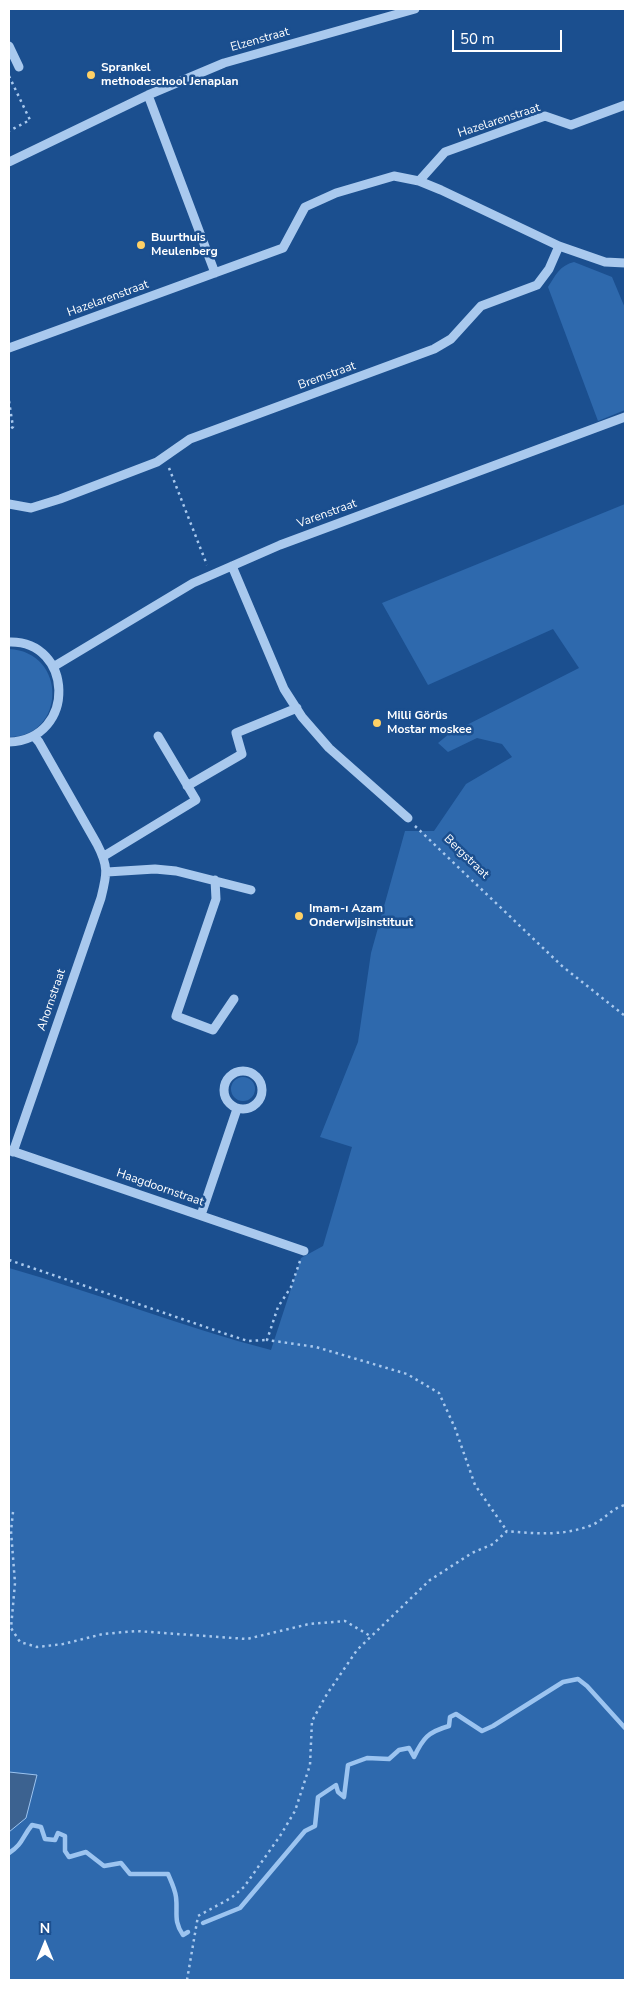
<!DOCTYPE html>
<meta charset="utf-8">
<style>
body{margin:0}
#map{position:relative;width:634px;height:1989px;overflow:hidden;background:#1b4f8f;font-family:"Nunito Sans",sans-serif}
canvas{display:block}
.frame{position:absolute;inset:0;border:10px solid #fff;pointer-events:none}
.north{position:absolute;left:20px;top:1919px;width:50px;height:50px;-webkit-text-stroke:4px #1b4f8f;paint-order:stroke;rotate:0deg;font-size:14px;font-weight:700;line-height:20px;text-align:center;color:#fff}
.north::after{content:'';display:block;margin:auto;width:18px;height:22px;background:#fff;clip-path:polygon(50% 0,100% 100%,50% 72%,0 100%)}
.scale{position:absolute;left:452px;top:30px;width:110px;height:22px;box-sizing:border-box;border:2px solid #fff;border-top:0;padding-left:6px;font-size:15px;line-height:18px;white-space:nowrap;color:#fff;-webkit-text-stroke:4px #1b4f8f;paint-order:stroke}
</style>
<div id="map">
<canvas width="634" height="1989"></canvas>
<div class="frame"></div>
<div class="north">N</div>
<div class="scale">50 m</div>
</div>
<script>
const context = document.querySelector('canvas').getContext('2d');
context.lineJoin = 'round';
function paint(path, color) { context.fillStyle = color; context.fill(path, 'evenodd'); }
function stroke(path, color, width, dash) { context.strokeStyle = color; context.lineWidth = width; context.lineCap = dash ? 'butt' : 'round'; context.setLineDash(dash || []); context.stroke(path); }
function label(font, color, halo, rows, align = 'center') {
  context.font = font + ' "Nunito Sans",sans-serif'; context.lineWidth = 5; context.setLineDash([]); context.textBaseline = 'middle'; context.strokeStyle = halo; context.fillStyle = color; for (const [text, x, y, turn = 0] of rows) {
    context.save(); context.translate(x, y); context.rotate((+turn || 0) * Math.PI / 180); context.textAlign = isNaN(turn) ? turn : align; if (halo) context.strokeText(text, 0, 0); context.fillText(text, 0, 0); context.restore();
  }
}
const green = new Path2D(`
 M574 262 612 277 625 308V410L598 421 548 287C555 276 560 265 574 262Z
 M625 504V1980H9V1268C97 1293 182 1327 271 1350L301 1258 323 1246 352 1147 320 1137 358 1042 371 953 405 831H434L466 784 512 757 502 744 477 738 448 752 438 743 449 734 579 668 553 629 428 685 382 603Z
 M9 649C68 652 66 737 9 737Z
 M231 1089a12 12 0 1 1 24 0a12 12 0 1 1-24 0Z`);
const water = new Path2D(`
 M9 1772 37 1775 26 1818 9 1832Z`);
const stream = new Path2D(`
 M9 1853C23 1844 22 1837 32 1825L41 1827 45 1839 55 1840 58 1833 65 1836V1851L69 1857 86 1852 104 1866 121 1863 130 1874H168C171 1881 175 1889 176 1897 178 1912 173 1921 183 1935L188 1932
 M203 1923 240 1908 305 1831 315 1826 318 1797 336 1785 338 1792 344 1797 348 1765 367 1758 389 1759 399 1750 409 1748 414 1757C423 1738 428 1732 449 1726L450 1717 456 1714 482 1731 493 1726 563 1682 578 1679 587 1686 625 1728`);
const path = new Path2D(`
 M9 76 30 120 9 131
 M9 401 13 427 9 430
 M169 468 207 565
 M415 826 562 966 625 1016
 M9 1260 226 1334 248 1341 266 1340
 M300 1261 291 1287 278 1307 267 1340 316 1347 407 1374 439 1393 455 1428 475 1485 507 1531
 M13 1512 11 1531 15 1583 11 1628 20 1642 37 1647 63 1644 103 1634 136 1631 247 1639 309 1624 345 1621 372 1637
 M187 1980 198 1916 231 1898 244 1887 280 1836 295 1811 310 1765 312 1721 327 1694 357 1650 430 1580 472 1553 493 1544 507 1531C536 1534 564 1536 592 1525 604 1520 612 1508 625 1505`);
const minor = new Path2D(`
 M9 46 19 67
 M148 95 215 273
 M9 162 148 95 224 63 415 9
 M419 181 445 152 545 116 571 125 625 105
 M9 348 283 248 305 207 336 193 394 176 419 181 441 190 559 246 605 262 625 263
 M9 504 31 508 60 499 157 462 190 439 434 349 451 339 481 306 537 285 549 269 559 246
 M232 566 284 689 302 717 329 748 408 818
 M9 642C73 640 78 739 9 742
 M53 667 193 583 280 545 625 417
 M187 786 242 754 236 733 297 708
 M104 856 196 800 158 736
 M107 872 155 869 176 871 251 890
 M215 880 216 899 176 1016 213 1030 234 999
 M224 1090a19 19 0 1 1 38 0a19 19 0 1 1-38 0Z
 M9 1150 304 1251
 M13 1152 101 898C107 874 109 867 97 844L39 742 34 736
 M201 1215 237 1109`);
const markers = [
 [91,75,5,"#ffd166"],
 [141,245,5,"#ffd166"],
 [377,723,5,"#ffd166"],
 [299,916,5,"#ffd166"]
];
const streetNames = [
 ["Elzenstraat",260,40,-16],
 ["Hazelarenstraat",499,121,-18],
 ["Hazelarenstraat",108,299,-20],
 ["Bremstraat",327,376,-20],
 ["Varenstraat",327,514,-20],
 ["Bergstraat",466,857,44],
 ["Ahornstraat",52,1000,-71],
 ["Haagdoornstraat",160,1188,19]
];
const poiNames = [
 ["Sprankel",101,68],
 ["methodeschool Jenaplan",101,82],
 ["Buurthuis",151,238],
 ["Meulenberg",151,252],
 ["Milli Görüs",387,716],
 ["Mostar moskee",387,730],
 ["Imam-ı Azam",309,909],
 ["Onderwijsinstituut",309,923]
];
paint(green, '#2e69ad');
paint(water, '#3c6290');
stroke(water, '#9cc4f0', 1);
stroke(stream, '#9cc4f0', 4.5);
stroke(path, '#a9c9ee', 2.5, [2.5, 4]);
stroke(minor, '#a9c9ee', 9);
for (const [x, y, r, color] of markers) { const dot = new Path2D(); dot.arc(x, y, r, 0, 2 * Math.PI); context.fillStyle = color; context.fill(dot); stroke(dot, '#1b4f8f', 2); }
label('12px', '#fff', '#1b4f8f', streetNames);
label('bold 12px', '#fff', '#1b4f8f', poiNames, 'left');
</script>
